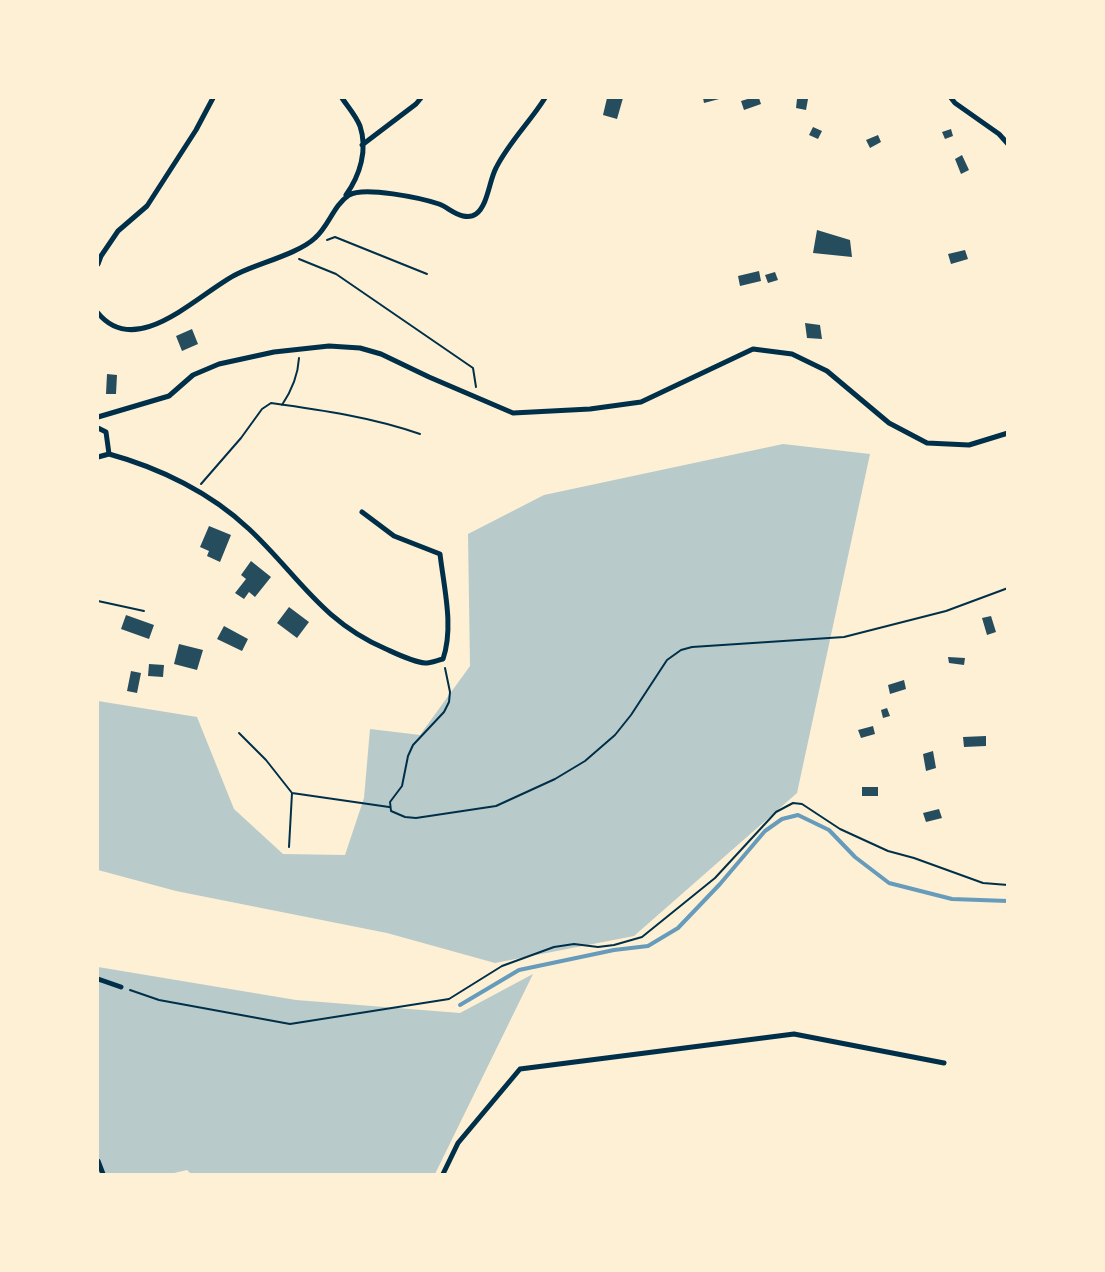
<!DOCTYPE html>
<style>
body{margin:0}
#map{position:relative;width:1105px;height:1272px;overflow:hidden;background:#fdf0d5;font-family:"Source Serif 4",serif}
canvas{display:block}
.frame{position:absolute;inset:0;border:99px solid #fdf0d5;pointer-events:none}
</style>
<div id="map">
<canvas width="1105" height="1272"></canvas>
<div class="frame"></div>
</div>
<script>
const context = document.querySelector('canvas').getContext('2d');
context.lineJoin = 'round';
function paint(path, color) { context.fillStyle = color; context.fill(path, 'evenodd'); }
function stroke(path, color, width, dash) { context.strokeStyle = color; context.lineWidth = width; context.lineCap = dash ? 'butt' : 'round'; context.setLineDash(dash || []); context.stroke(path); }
const green = new Path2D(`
 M783 444 870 454 797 793 634 936 495 963 387 933 176 891 98 870V701L197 717 234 809 283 854 345 855 364 798 370 729 420 735 470 666 468 534 544 495Z
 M98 967 296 1000 460 1013 533 974 435 1174H191L187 1170 170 1174H102L98 1171Z`);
const stream = new Path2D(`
 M460 1005 519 970 614 950 648 946 678 928 720 884 765 831 782 819 798 815 829 830 855 857 889 883 952 899 1008 901`);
const building = new Path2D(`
 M607 98H623L617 119 603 115Z
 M703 98H723L704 103Z
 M751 98H759L761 104 744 110 741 101Z
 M797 99H808L806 110 796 108Z
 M813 127 822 131 818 139 809 135Z
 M951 129 953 136 945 139 942 132Z
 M878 135 881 142 870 148 866 140Z
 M962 155 969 170 961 174 955 159Z
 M817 230 850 240 852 257 813 253Z
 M965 250 968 259 951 264 948 254Z
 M759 271 761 281 740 286 738 276Z
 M775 272 778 280 768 283 765 275Z
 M805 323 820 325 822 339 807 338Z
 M192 329 198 344 182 351 176 336Z
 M107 374 117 375 116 394H106Z
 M209 526 231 535 220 562 207 556 209 551 200 547Z
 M251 561 271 577 255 597 249 592 244 599 235 593 246 579 241 575Z
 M289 607 309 622 297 638 277 623Z
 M126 615 154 625 149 639 121 629Z
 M991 616 996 632 987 635 982 618Z
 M224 626 248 639 242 651 217 639Z
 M179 644 203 650 197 670 174 664Z
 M948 657 965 658 964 665 949 663Z
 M149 664 164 665 163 677 148 676Z
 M131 671 141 673 137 693 127 691Z
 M904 680 906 689 890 694 888 685Z
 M887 708 890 716 883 718 881 710Z
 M873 726 875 734 861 738 858 730Z
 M986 736V746L964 747 963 737Z
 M933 751 936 768 926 771 923 754Z
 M862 787H878V796H862Z
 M939 809 942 818 926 822 923 813Z`);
const path = new Path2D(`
 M327 240 335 237 427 274
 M299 259 336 274 473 368 476 387
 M282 405C292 390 298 376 299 358
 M201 484 241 438 262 409 271 403C321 410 371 417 420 434
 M98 601 144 611
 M445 668 450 692 449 702 444 712 413 745 408 756 402 786 390 802 391 811 405 817 416 818 496 806 555 779 585 761 615 735 631 715 667 660 681 650 692 647 844 637 946 611 1008 588
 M239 733 266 760 292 793 389 807
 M289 847 292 793
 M130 990 159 1000 290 1024 449 999 502 966 554 947 574 944 598 947 614 945 642 937 715 878 776 812 793 803 802 804 840 829 888 851 914 858 983 883 1008 885`);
const minor = new Path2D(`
 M342 98C348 107 356 116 360 126 368 150 360 175 346 195
 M951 98 955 103 999 134 1008 144
 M362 145 416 104 421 98
 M98 264 101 256 118 231 147 206 196 130 213 98
 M98 313C137 361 200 292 237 274 259 263 298 254 315 238 329 226 333 206 349 195 364 186 421 198 439 204 447 207 454 214 463 216 468 217 472 217 476 214 488 205 489 181 496 168 509 142 530 122 545 98
 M98 417 169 396 193 375 219 364 274 352 329 346 360 348 381 354 429 377 513 413 590 409 641 402 753 349 792 354 827 371 889 423 927 443 969 445 1008 433
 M98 428 106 432 109 454 98 457
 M109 454C160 468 211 493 249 529 298 575 321 621 386 649 397 654 413 662 425 663 431 663 438 660 443 659 454 627 444 588 440 554L394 536 362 512
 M98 979 121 987
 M98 1161 103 1174
 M443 1174 458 1143 520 1069 794 1034 944 1063`);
paint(green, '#b9caca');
stroke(stream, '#669bbc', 4);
paint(building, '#264d5e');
stroke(path, '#003049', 2);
stroke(minor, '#003049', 5);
</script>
